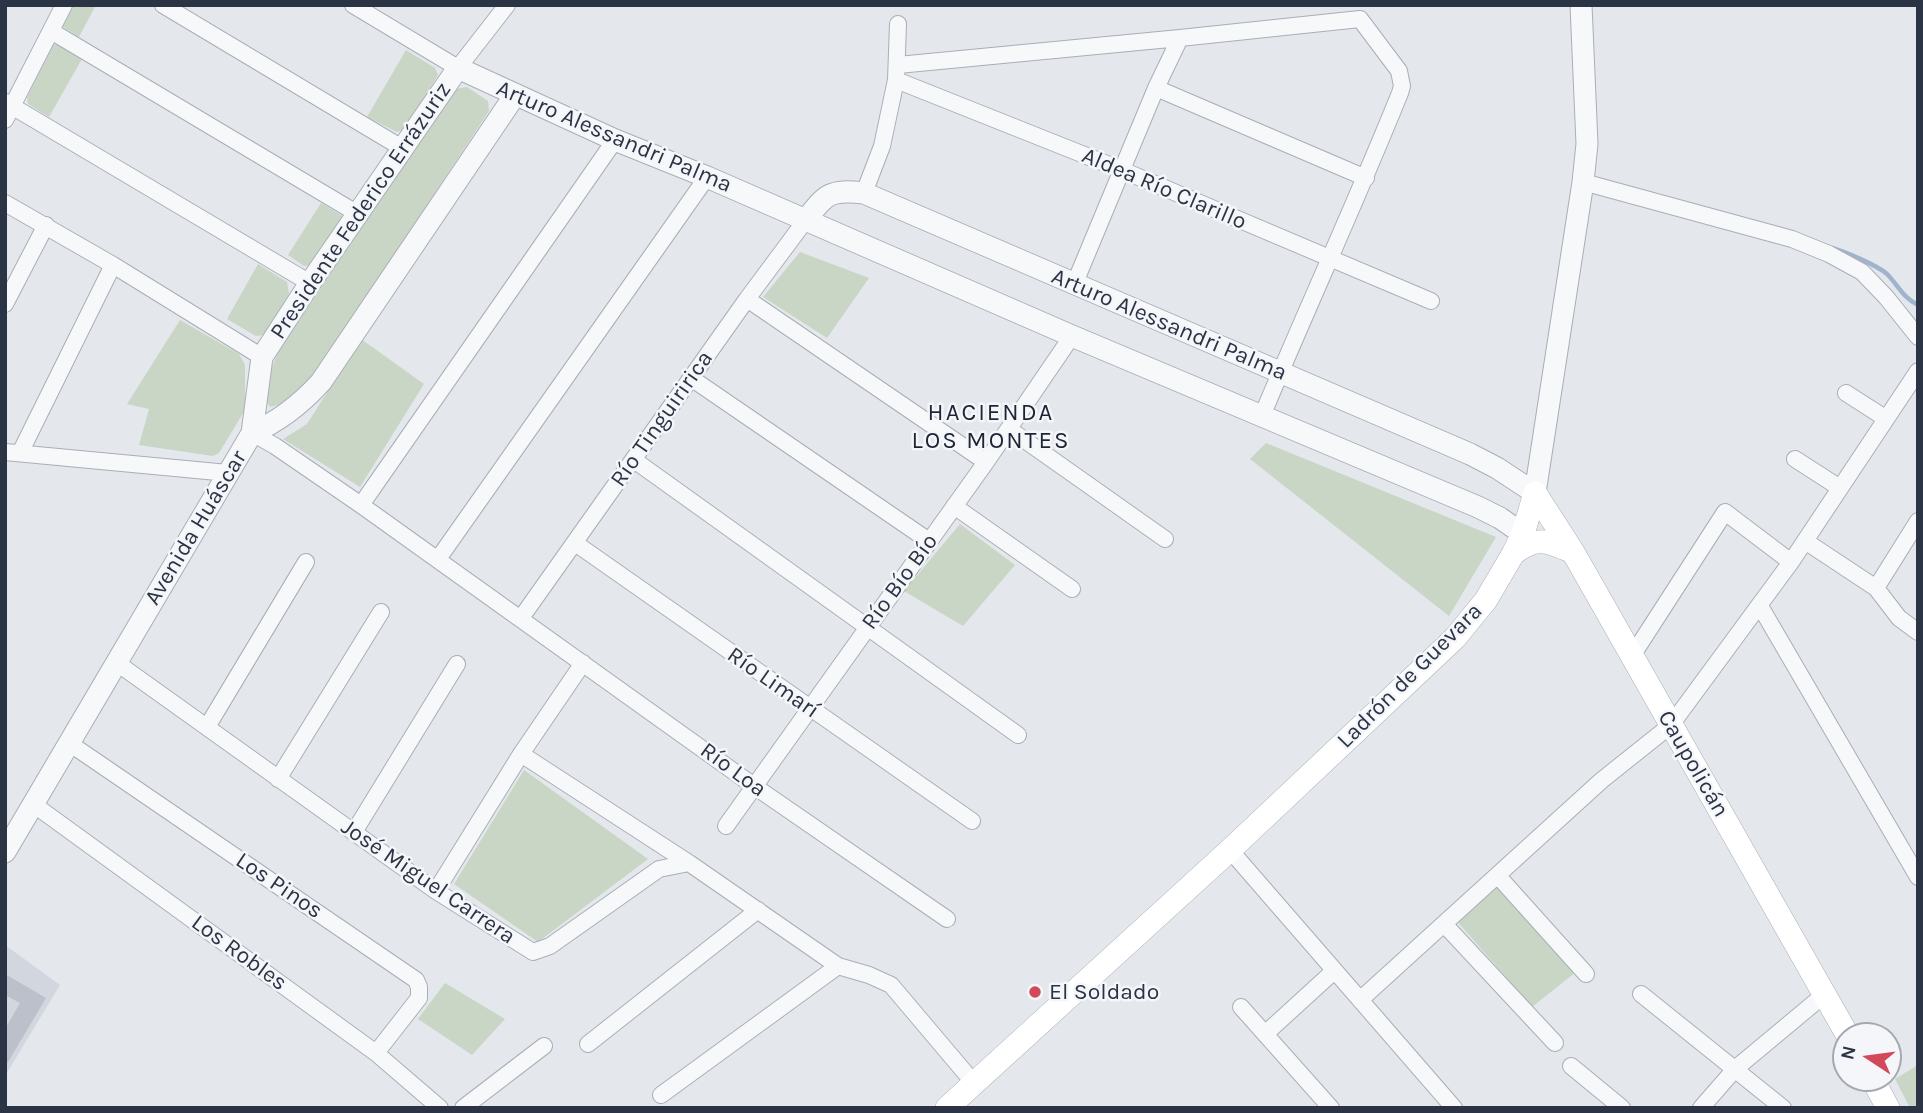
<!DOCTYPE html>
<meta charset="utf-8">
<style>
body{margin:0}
#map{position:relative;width:1923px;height:1113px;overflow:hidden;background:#e4e7ec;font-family:Karla,sans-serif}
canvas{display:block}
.frame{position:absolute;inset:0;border:7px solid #2b3445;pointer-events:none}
.north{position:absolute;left:1832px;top:1022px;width:70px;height:70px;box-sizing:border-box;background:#f4f6f9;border:2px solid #a4a8b1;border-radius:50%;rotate:283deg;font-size:19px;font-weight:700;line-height:28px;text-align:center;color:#2b3445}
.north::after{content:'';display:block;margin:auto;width:24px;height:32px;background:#d1495b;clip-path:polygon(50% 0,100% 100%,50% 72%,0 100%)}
</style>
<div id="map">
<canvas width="1923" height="1113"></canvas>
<div class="frame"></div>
<div class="north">N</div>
</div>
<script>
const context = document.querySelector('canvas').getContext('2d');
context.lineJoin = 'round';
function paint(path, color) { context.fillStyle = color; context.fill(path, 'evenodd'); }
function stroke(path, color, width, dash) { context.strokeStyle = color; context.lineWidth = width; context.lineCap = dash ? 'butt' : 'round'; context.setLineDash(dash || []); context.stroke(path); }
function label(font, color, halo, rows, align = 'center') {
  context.font = font + ' Karla,sans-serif'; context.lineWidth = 5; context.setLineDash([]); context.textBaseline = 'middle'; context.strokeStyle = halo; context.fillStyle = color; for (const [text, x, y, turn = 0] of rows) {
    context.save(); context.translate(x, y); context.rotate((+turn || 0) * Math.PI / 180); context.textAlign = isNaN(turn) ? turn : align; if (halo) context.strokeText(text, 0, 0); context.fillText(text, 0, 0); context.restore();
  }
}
const built = new Path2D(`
 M5 945 60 985 5 1076Z`);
const green = new Path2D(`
 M71 5H96L79 37 63 27 62 23Z
 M53 44 58 45 82 59 49 117 28 104 27 97Z
 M406 50 435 68 438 75 405 129 397 132 367 117Z
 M467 87 488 101 489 111 319 369C305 385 292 403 270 407L266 401 271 370 278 352 454 89Z
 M321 203 344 217 312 266H304L288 255Z
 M800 252 869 278 827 338 763 297Z
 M258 264 287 282 289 294 265 335 256 336 227 319Z
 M180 320 239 354 245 365V410L219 453 213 456 139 445 149 409 127 404Z
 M361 339 424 384 360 487 283 439 307 424Z
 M1266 443 1496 537 1449 616 1250 459Z
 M960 524 1015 565 963 626 904 591Z
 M524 770 648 859 538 942 454 884Z
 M1498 882 1576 972 1532 1007 1455 919Z
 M445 983 505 1019 472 1055 418 1019Z
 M1918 1065V1108H1910L1895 1079Z`);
const stream = new Path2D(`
 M1832 248C1845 252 1877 265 1887 274 1898 285 1903 298 1918 305`);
const building = new Path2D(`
 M5 974 46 998 5 1067V1029L20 1003 5 995Z`);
const minor = new Path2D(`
 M163 5 402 148
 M353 5 458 68 507 5
 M51 31 358 214
 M898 65 1180 38 1360 19 1399 71 1402 86 1400 93C1356 202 1307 308 1262 416
 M896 80 1122 170 1431 301
 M1156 88 1366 178
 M5 102 310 283
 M5 120 64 5
 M1583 182 1792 239 1829 254 1862 272 1886 297 1918 337
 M864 193 882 146 896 80 898 24
 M5 203 113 265 262 357
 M1074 285 1156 88 1180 38
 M747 299 986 462
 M5 304 46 225
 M691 378 929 541
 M1846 393 1885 418
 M1009 429 1165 539
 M252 433 275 446 361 505 754 786 947 919
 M5 452 228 473
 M20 453 113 265
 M1795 459 1840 488
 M634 460 1018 735
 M361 505 615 140
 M954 506 1072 589
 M1805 541 1876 588 1899 618 1918 632
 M575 543 972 821
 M438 559 707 177
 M1876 588 1918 521
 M1760 606 1918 877
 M521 618 747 299 805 221
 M1632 656 1725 512 1791 562
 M117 663 436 891 533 952 550 946 659 869 689 863 838 966 869 975 891 985 973 1082
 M207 727 306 562
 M69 743 416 980 419 987V998L376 1053
 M521 754 689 863
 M278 779 381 612
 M33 804 376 1053 440 1108
 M726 826 986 462 1072 336
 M354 832 457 664
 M1230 850 1454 1108
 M1498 876 1586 974
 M436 891 521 754 583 663
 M1444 924 1555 1043
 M1641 994 1783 1108
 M1360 1000 1602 780 1671 725 1791 562 1918 371
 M1241 1007 1331 1108
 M1265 1034 1334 971
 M588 1044 758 910
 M1571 1066 1622 1108
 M661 1095 838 966
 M463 1108 544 1046
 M1701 1108 1735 1069 1825 994`);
const tertiary = new Path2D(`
 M805 221C826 194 829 189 864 193L1470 454 1497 468 1535 493 1583 182 1587 144 1581 5
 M252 433 262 357 310 283 458 68 615 140 707 177 1072 336 1478 507 1500 518 1523 534
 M5 852 252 433C280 421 301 404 321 382L515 95`);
const secondary = new Path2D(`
 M1535 493 1573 552 1848 1036
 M1513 554C1536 535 1548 541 1573 552
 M1872 1078 1888 1108
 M947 1108 1230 850 1455 638 1486 600 1513 554 1523 534 1535 493`);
const markers = [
 [1035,992,7,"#d1495b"]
];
const streetNames = [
 ["Arturo Alessandri Palma",614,137,23],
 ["Aldea Río Clarillo",1164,189,23],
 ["Presidente Federico Errázuriz",361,211,-56],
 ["Arturo Alessandri Palma",1169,325,23],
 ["Río Tinguiririca",662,419,-55],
 ["Avenida Huáscar",196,528,-59],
 ["Río Bío Bío",900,582,-54],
 ["Ladrón de Guevara",1410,676,-45],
 ["Río Limarí",773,683,35],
 ["Caupolicán",1693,764,60],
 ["Río Loa",733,770,36],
 ["José Miguel Carrera",428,882,34],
 ["Los Pinos",279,886,34],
 ["Los Robles",239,953,36]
];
const poiNames = [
 ["El Soldado",1049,992]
];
const neighbourhoodNames = [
 ["HACIENDA",991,413],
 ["LOS MONTES",991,441]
];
paint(built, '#d2d6de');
paint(green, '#c9d6c5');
stroke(stream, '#9fb4cc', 4.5);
paint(building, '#bbc0ca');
stroke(minor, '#a9aeb7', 18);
stroke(tertiary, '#a9aeb7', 23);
stroke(secondary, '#a9aeb7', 24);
stroke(minor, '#f7f8fa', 16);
stroke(tertiary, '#f7f8fa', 21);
stroke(secondary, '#fff', 23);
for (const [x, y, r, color] of markers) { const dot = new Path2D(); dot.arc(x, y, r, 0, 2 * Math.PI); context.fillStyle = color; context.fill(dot); stroke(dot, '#f4f6f9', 2.5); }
label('23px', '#2b3445', '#f4f6f9', streetNames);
label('23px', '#2b3445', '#f4f6f9', poiNames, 'left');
context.letterSpacing = '2px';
label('24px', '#1d2536', '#f4f6f9', neighbourhoodNames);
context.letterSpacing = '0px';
</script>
